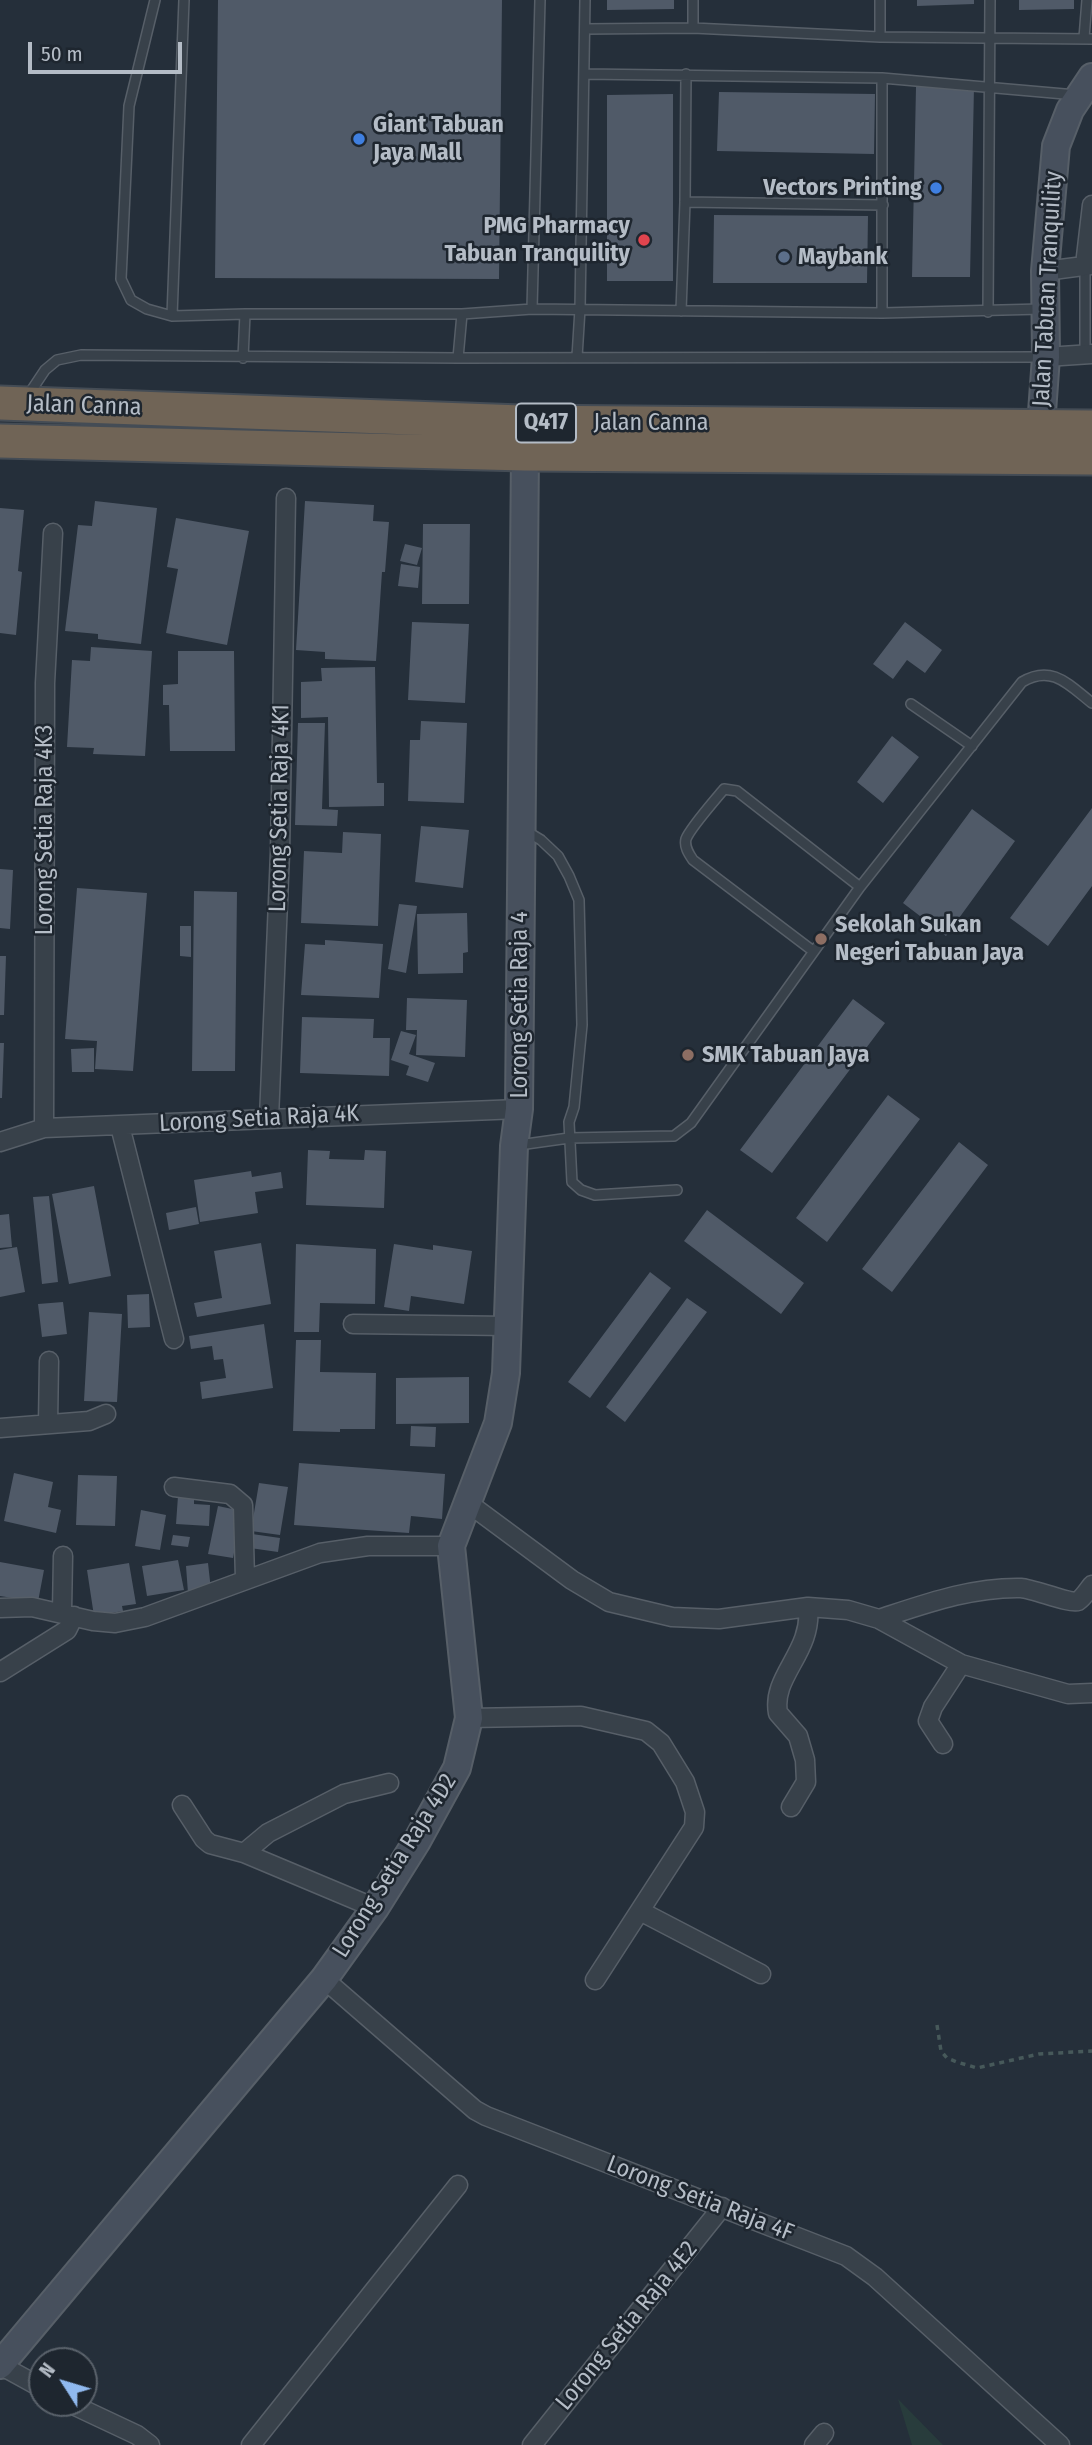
<!DOCTYPE html>
<style>
body{margin:0}
#map{position:relative;width:1092px;height:2445px;overflow:hidden;background:#252f3a;font-family:"Fira Sans Condensed",sans-serif}
canvas{display:block}
.north{position:absolute;left:28px;top:2347px;width:70px;height:70px;box-sizing:border-box;background:#1e262f;border:2px solid #5a626b;border-radius:50%;rotate:307deg;font-size:19px;font-weight:700;line-height:28px;text-align:center;color:#b4bcc6}
.north::after{content:'';display:block;margin:auto;width:24px;height:32px;background:#90b9ef;clip-path:polygon(50% 0,100% 100%,50% 72%,0 100%)}
.scale{position:absolute;left:28px;top:42px;width:154px;height:32px;box-sizing:border-box;border:4px solid #b4bcc6;border-top:0;padding-left:9px;font-size:21px;line-height:24px;white-space:nowrap;color:#b4bcc6;-webkit-text-stroke:5px #1e262f;paint-order:stroke}
</style>
<div id="map">
<canvas width="1092" height="2445"></canvas>
<div class="north">N</div>
<div class="scale">50 m</div>
</div>
<script>
const context = document.querySelector('canvas').getContext('2d');
context.lineJoin = 'round';
function paint(path, color) { context.fillStyle = color; context.fill(path, 'evenodd'); }
function stroke(path, color, width, dash) { context.strokeStyle = color; context.lineWidth = width; context.lineCap = dash ? 'butt' : 'round'; context.setLineDash(dash || []); context.stroke(path); }
function label(font, color, halo, rows, align = 'center') {
  context.font = font + ' "Fira Sans Condensed",sans-serif'; context.lineWidth = 5; context.setLineDash([]); context.textBaseline = 'middle'; context.strokeStyle = halo; context.fillStyle = color; for (const [text, x, y, turn = 0] of rows) {
    context.save(); context.translate(x, y); context.rotate((+turn || 0) * Math.PI / 180); context.textAlign = isNaN(turn) ? turn : align; if (halo) context.strokeText(text, 0, 0); context.fillText(text, 0, 0); context.restore();
  }
}
const green = new Path2D(`
 M898 2399 943 2445H912Z`);
const building = new Path2D(`
 M218 0H502L499 279 215 278Z
 M607 0H674V9L607 10Z
 M917 0H974V4L917 6Z
 M1019 0H1074V9L1019 10Z
 M916 87H974L970 277H912Z
 M719 92 875 94 874 154 717 151Z
 M673 94V281H607V95Z
 M714 215 868 216 867 283H713Z
 M95 501 157 508 141 644 98 639V634L65 631 78 525 92 526Z
 M305 501 374 505 373 521 389 522 385 572H382L376 661 325 659V652L296 650Z
 M0 508 24 510 18 571 22 572 16 635 0 633Z
 M176 518 249 531 227 645 166 633 178 569 167 567Z
 M423 524H470L469 604H422Z
 M405 544 422 548 417 565 400 561Z
 M401 564 420 567 418 588 398 586Z
 M412 622 469 624 465 703 408 700Z
 M905 622 942 650 925 673 907 660 893 679 873 664Z
 M91 647 152 651 145 756 93 754 94 748 67 747 72 660 90 661Z
 M178 651H234L235 751H170L169 705H163V685L178 684Z
 M375 667 377 783H384V806L329 807 328 717 301 718V682L322 681 321 668Z
 M421 721 467 723 464 803 408 801 410 740H420Z
 M298 723H325L322 809 338 810 337 826 295 825Z
 M892 736 919 757 883 803 857 782Z
 M1092 808V886L1048 946 1010 918Z
 M972 809 1015 841 946 936 903 903Z
 M421 826 469 830 463 888 415 882Z
 M343 832 381 834 378 926 301 923 304 851 342 853Z
 M0 869 13 870 10 929 0 928Z
 M77 888 147 893 133 1071 95 1069 97 1041 65 1039Z
 M194 891 237 892 235 1071H192Z
 M399 904 417 906 406 973 388 969Z
 M467 913 468 952 463 953V973L418 974 417 914Z
 M180 926H191V957L180 956Z
 M325 940 383 944 379 998 301 995 305 944 325 945Z
 M0 956H6L4 1015H0Z
 M407 998 467 1000 465 1057 416 1055 417 1030H406Z
 M853 999 885 1023 772 1173 740 1150Z
 M302 1017 374 1019 373 1038H390L389 1076 300 1073Z
 M401 1031 416 1035 409 1054 435 1063 428 1082 406 1075 409 1066 391 1060Z
 M0 1043H4L2 1098H0Z
 M94 1048V1072H72L71 1049Z
 M888 1095 920 1119 827 1242 796 1218Z
 M959 1142 988 1165 892 1292 862 1269Z
 M308 1150 330 1151 329 1159 364 1160 365 1150 386 1151 384 1208 306 1205Z
 M251 1171 252 1177 281 1172 283 1188 255 1192 258 1213 200 1222 194 1180Z
 M94 1186 111 1276 69 1284 52 1194Z
 M49 1196 58 1282 42 1284 33 1197Z
 M196 1207 199 1224 169 1230 166 1213Z
 M707 1210 804 1283 781 1314 684 1241Z
 M9 1214 12 1247 0 1248V1215Z
 M261 1243 271 1304 197 1317 194 1303 222 1298 214 1251Z
 M296 1244 376 1249 375 1304 320 1303 319 1332H294Z
 M394 1244 433 1250V1245L472 1251 464 1304 411 1296 409 1311 384 1307Z
 M17 1247 25 1292 0 1297V1250Z
 M650 1272 671 1288 590 1398 568 1382Z
 M149 1294 150 1327 128 1328 127 1295Z
 M687 1298 707 1312 625 1422 606 1407Z
 M63 1302 67 1334 42 1337 38 1304Z
 M89 1312 122 1314 117 1402 84 1401Z
 M264 1324 273 1388 202 1399 200 1382 226 1378 223 1359 214 1360 212 1346 191 1349 189 1336Z
 M296 1340H321L320 1372 376 1373 375 1429H340V1432L293 1431Z
 M469 1377V1423L396 1424V1378Z
 M411 1426 436 1427 435 1447 410 1446Z
 M299 1463 445 1474 442 1519 411 1516 409 1533 294 1525Z
 M14 1473 53 1482 48 1507 61 1510 56 1533 4 1521Z
 M78 1475 117 1476 115 1526 76 1525Z
 M259 1483 288 1487 280 1535 251 1531Z
 M178 1496 194 1497V1504L210 1505 209 1526 176 1524Z
 M218 1506 242 1511 233 1558 208 1554Z
 M141 1510 166 1515 160 1550 135 1546Z
 M252 1534 280 1538 278 1552 250 1548Z
 M173 1535 190 1537 188 1547 171 1545Z
 M178 1560 184 1590 147 1596 142 1566Z
 M0 1562 44 1570 37 1607 19 1599 0 1596Z
 M129 1563 136 1604 122 1606 123 1611 94 1616 87 1570Z
 M208 1563 211 1590 188 1593 186 1566Z`);
const path = new Path2D(`
 M937 2025 941 2051 947 2058 957 2062 977 2068 1039 2054 1092 2051`);
const lane = new Path2D(`
 M155 0 129 106 121 279 131 300 147 309 172 316 245 314H462L532 309 882 313 1042 309
 M693 0V28
 M585 29 693 28 880 37 1092 39
 M880 37V0
 M1084 38 1087 0
 M585 74 882 78 1076 95
 M882 78V313
 M685 202 883 205
 M532 309 540 0
 M681 311 685 202 686 74
 M988 312 990 0
 M172 316 184 0
 M1085 354V265
 M577 357 580 309 585 0
 M243 358 245 314
 M458 358 462 314
 M27 397 45 370 57 360 81 355 458 358 1044 357
 M911 704 972 746
 M526 831 541 840 558 856 569 876 579 900 582 1025 574 1107 569 1122 572 1182 581 1190 595 1195 677 1190
 M813 951 693 860C689 854 684 847 686 839 690 828 716 799 724 789L737 791 860 887
 M519 1145 569 1138 674 1136 691 1123 860 887 1022 682C1052 664 1069 685 1092 703`);
const street = new Path2D(`
 M1085 265 1092 205
 M1045 271 1092 265
 M1046 357 1092 354
 M269 1118 280 853 286 498
 M120 1126 174 1339
 M44 1128 45 683 53 533
 M0 1142 44 1128 519 1109
 M353 1324 509 1326
 M48 1424 49 1361
 M0 1428 89 1421 106 1414
 M174 1487 230 1494 243 1505 245 1579
 M468 1503 572 1580 609 1602 672 1617 719 1619 808 1607 848 1610 879 1619 961 1664 1068 1694 1092 1693
 M0 1608 32 1607 93 1621 115 1623 145 1617 320 1553 368 1546H451
 M62 1612 63 1556
 M879 1619C925 1604 971 1587 1021 1588 1034 1589 1070 1604 1078 1601 1083 1598 1088 1590 1092 1585
 M0 1672 67 1630 74 1616
 M469 1718 581 1716 646 1731 661 1743 685 1782 695 1812 694 1827 595 1980
 M943 1744 928 1721 933 1707 961 1664
 M182 1805 204 1839 210 1844 244 1853 375 1908
 M791 1807 806 1782 805 1760 798 1736 778 1713C771 1676 813 1652 808 1607
 M244 1853 268 1833 344 1794 389 1783
 M640 1911 761 1974
 M324 1979 475 2110 486 2116 846 2256 875 2277 1060 2445
 M0 2365 42 2388
 M69 2403 137 2435 150 2445
 M251 2445 458 2185
 M532 2445 722 2207
 M814 2445 824 2433`);
const secondary = new Path2D(`
 M1041 426 1046 357 1045 271 1056 146 1070 110 1092 77
 M0 2365 324 1979 375 1908 417 1841 457 1768 469 1718 451 1546 498 1423 506 1373 514 1146 519 1109 525 454`);
const highway = new Path2D(`
 M0 403 521 422 1092 427
 M0 441 525 454 1092 458`);
const markers = [
 [359,139,7,"#3f7fe0"],
 [936,188,7,"#3f7fe0"],
 [644,240,7,"#e0444e"],
 [784,257,7,"#5c6f8a"],
 [821,939,7,"#8d6e63"],
 [688,1055,7,"#8d6e63"]
];
const shields = [
 [546,423,60]
];
const shieldNames = [
 ["Q417",546,423]
];
const poiNames = [
 ["Giant Tabuan",373,125],
 ["Jaya Mall",373,153],
 ["Vectors Printing",922,188,"right"],
 ["PMG Pharmacy",630,226,"right"],
 ["Tabuan Tranquility",630,254,"right"],
 ["Maybank",798,257],
 ["Sekolah Sukan",835,925],
 ["Negeri Tabuan Jaya",835,953],
 ["SMK Tabuan Jaya",702,1055]
];
const streetNames = [
 ["Jalan Tabuan Tranquility",1048,289,-87],
 ["Jalan Canna",84,406,2],
 ["Jalan Canna",651,423],
 ["Lorong Setia Raja 4K1",280,808,-89],
 ["Lorong Setia Raja 4K3",45,830,-90],
 ["Lorong Setia Raja 4",520,1005,-90],
 ["Lorong Setia Raja 4K",259,1119,-3],
 ["Lorong Setia Raja 4D2",395,1866,-58],
 ["Lorong Setia Raja 4F",700,2199,21],
 ["Lorong Setia Raja 4E2",627,2326,-51]
];
paint(green, '#283c3c');
paint(building, '#505a68');
stroke(lane, '#575f68', 12);
stroke(street, '#575f68', 21);
stroke(secondary, '#575f68', 30);
stroke(highway, '#444c55', 37);
stroke(path, '#47595a', 3.5, [5, 5]);
stroke(lane, '#38414a', 9);
stroke(street, '#38414a', 18);
stroke(secondary, '#47505d', 26);
stroke(highway, '#706456', 33);
for (const [x, y, r, color] of markers) { const dot = new Path2D(); dot.arc(x, y, r, 0, 2 * Math.PI); context.fillStyle = color; context.fill(dot); stroke(dot, '#1e262f', 2.5); }
for (const [x, y, w] of shields) { const box = new Path2D(); box.roundRect(x - w / 2, y - 19.5, w, 39, 5); context.fillStyle = '#1e262f'; context.fill(box); stroke(box, '#b4bcc6', 2); }
label('bold 23px', '#b4bcc6', null, shieldNames);
label('bold 24px', '#b4bcc6', '#1e262f', poiNames, 'left');
label('24px', '#b4bcc6', '#1e262f', streetNames);
</script>
